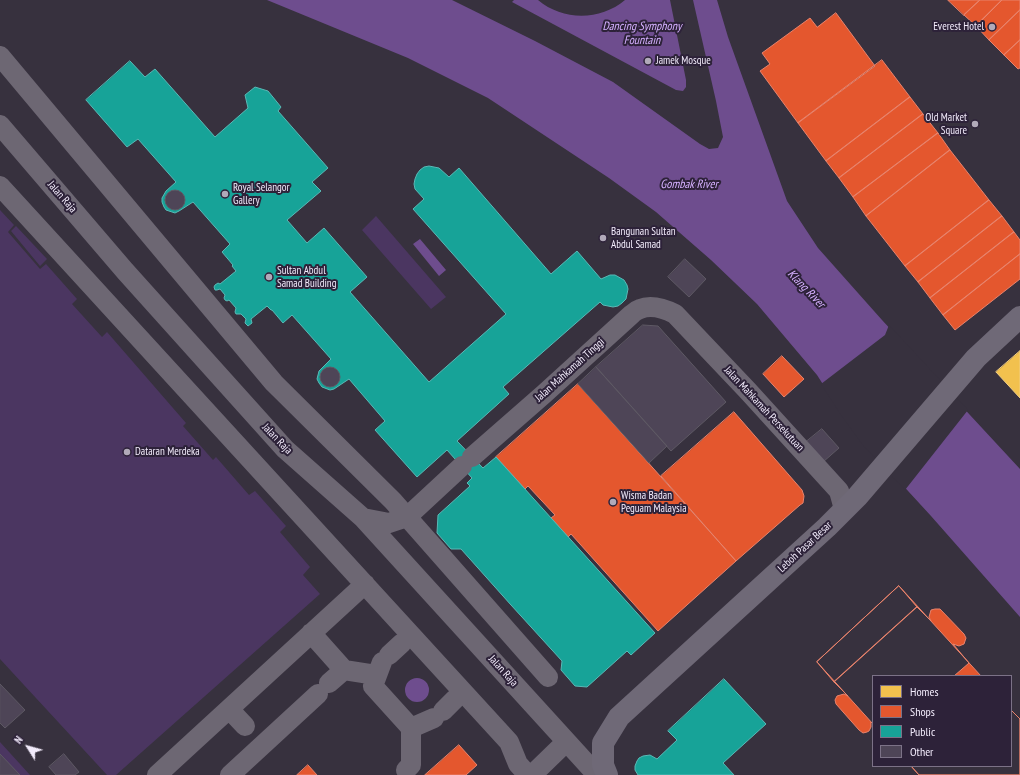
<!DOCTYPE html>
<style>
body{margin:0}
#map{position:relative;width:1020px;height:775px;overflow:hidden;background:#37313e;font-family:"PT Sans Narrow",sans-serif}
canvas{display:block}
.legend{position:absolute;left:872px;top:675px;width:140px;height:92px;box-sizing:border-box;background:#2d2239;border:1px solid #7c7287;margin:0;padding:5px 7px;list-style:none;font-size:12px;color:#f2ebfb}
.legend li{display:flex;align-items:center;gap:8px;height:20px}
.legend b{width:20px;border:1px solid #7c7287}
.north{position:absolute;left:8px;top:727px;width:40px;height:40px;-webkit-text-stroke:3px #2d2239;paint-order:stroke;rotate:307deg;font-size:11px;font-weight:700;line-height:16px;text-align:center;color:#f2ebfb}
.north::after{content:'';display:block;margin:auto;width:14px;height:18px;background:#f2ebfb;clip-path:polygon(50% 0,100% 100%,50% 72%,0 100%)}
</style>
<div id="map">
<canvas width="1020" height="775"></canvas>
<ul class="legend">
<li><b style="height:11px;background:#f2c14e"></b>Homes</li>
<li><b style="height:11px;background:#e4572e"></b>Shops</li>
<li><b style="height:11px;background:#17a398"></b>Public</li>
<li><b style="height:11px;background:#4e4557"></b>Other</li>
</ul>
<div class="north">N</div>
</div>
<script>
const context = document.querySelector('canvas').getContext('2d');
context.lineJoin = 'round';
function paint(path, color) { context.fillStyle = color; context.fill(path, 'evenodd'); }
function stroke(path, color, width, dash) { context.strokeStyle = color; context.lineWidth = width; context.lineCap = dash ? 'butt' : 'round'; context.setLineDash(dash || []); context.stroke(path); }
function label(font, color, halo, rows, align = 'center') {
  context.font = font + ' "PT Sans Narrow",sans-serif'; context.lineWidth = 4; context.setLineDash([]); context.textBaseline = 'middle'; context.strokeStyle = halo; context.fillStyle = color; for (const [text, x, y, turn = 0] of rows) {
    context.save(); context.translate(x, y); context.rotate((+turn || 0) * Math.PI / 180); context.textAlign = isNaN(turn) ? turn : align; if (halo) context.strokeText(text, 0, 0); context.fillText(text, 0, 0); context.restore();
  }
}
const green = new Path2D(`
 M0 210 14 225 8 232 40 269 46 264 77 299 72 304 102 337 107 332 186 423 183 426 213 460 216 457 249 495 255 491 286 526 280 532 310 567 303 575 320 594 116 775H107L0 659Z
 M376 216 446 297 431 309 362 230Z
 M16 226 47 259 40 266 11 231Z
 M0 742 30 775H0Z`);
const water = new Path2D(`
 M267 0H452L535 41 613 82 700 144 709 149 718 148 723 137 716 101 693 0H717L728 37 787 201 818 248 882 320 1020 469V617L931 516 864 443 842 414 817 375 757 304 711 260 656 212 609 178 488 98 408 58Z
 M514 0H538C563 21 600 21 625 0H670L686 80V87L683 91 676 90 512 2Z
 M420 239 446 270 439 276 413 244Z
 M405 690a12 12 0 1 1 24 0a12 12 0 1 1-24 0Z`);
const pier = new Path2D(`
 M889 325 968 410 905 490 862 444 841 415 821 384 885 335Z`);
const homes = new Path2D(`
 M1020 351V398L996 372Z`);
const shops = new Path2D(`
 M948 0H980L964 15Z
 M980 0H1002L976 26 964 15Z
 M1002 0H1020V10L989 40 976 26Z
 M1020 10V40L1004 55 989 40Z
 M836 13 875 66 798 123 760 71 770 64 762 53 810 18 817 27Z
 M1020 40V68L1018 69 1004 55Z
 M882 60 910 97 826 161 798 123Z
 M910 97 923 114 839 178 826 161Z
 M923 114 938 133 853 197 839 178Z
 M938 133 950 150 866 216 853 197Z
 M950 150 989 200 905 266 866 216Z
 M989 200 1002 216 918 282 905 266Z
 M1002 216 1014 232 930 298 918 282Z
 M1014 232 1020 240V254L943 315 930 298Z
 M1020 254V279L955 330 943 315Z
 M782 356 804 379 784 397 763 374Z
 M578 384 736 561 658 631 571 534 568 537 551 518 555 515 528 486 525 489 496 457Z
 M734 412 802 490 804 496 803 503 800 505 736 561 661 476Z
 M899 586 981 676H873V724L817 662Z
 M899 586 917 607 834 682 817 662Z
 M917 607 931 621 929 617 931 610 935 609H940L964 634 966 638 964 644 959 646 953 644 969 663 954 676H873V724L871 722V727L869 731 867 732 863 733 859 730 836 704 835 700 837 696 844 694 848 696 834 682Z
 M1011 710 1020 719V775H919L911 766H1011Z
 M1011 710 1020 719V775H919L911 766H1011Z
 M459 745 477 765 466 775H425Z
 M308 765 317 775H297Z`);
const public = new Path2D(`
 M130 61 145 77 155 69 215 137 248 108 245 95 255 87 268 91 281 107 278 111 328 168 312 182 321 191 287 220 307 243 324 228 367 277 350 292 429 382 506 314 413 209 424 199 415 189 414 184 415 179 417 174 420 170 424 167 429 166 439 168 449 177 459 168 551 274 577 251 601 279 610 275H615L624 280 627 285 628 289 626 299 622 303 618 306 613 307 603 305 600 302 503 387 509 394 457 441 483 468 496 457 655 633 631 655 627 651 587 687 575 686 561 670 562 661 511 605 461 549H451L437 533 438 515 470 486 467 483 472 478 447 450 417 477 375 430 385 421 349 379 334 389 330 390 322 387 319 383 317 379 319 371 331 359 292 315 283 323 272 310H271L267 306 251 319 252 323 248 326 245 323 246 319 241 314H236L235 312 236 308 229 300 227 301 225 300 224 298 225 295 220 289 217 290H215L214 287 215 285 218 283 220 284 236 271 232 266 233 265 222 252 230 244 193 202 179 211 175 213 166 210 164 207 162 202V198L166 191 176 182 138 139 127 147 86 100Z
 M724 679 766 724 723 763 734 775H638L635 770V766L637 761 639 758 643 756 650 755 657 759 677 740 668 731Z`);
const building = new Path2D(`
 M165 200a10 10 0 1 1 20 0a10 10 0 1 1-20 0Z
 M685 259 706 279 689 297 668 277Z
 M643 325 658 326 726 402 671 451 596 367Z
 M596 367 667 446 649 463 578 384Z
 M320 377a10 10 0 1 1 20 0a10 10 0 1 1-20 0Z
 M822 429 839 448 823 462 806 442Z
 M0 684 25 710 5 728 0 723Z
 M0 754 20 775H0Z
 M64 754 79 772 75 775H56L49 767Z`);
const street = new Path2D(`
 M0 56 274 383 393 501 548 677
 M0 125 125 271 285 449 363 518 597 775
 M0 186 509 742 518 764 528 775
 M472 457 544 394 632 314C634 312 637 310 640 309 652 304 665 309 675 314L748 391 839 491 844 509
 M363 518 389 523 407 517 462 466
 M311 633 344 670 376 675
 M389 655 402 643
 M382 662 373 686 411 728 434 718
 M329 683 344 670
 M229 709 245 726
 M443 711 455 699
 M406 770 411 765V728
 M157 775 365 584
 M230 775 318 694
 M532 775 566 742`);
const secondary = new Path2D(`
 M607 775 603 765V743L619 717 827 527 857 497 976 358 1020 317`);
const markers = [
 [992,27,4,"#b1aab9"],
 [648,61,4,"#b1aab9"],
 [975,124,4,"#b1aab9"],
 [225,194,4,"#b1aab9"],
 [603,238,4,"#b1aab9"],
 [269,277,4,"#b1aab9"],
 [127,452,4,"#b1aab9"],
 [613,502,4,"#b1aab9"]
];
const poiNames = [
 ["Everest Hotel",984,27,"right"],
 ["Jamek Mosque",656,61],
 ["Old Market",967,118,"right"],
 ["Square",967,131,"right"],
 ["Royal Selangor",233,188],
 ["Gallery",233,201],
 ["Bangunan Sultan",611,232],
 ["Abdul Samad",611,245],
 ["Sultan Abdul",277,271],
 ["Samad Building",277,284],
 ["Dataran Merdeka",135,452],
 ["Wisma Badan",621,496],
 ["Peguam Malaysia",621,509]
];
const streetNames = [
 ["Jalan Raja",62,197,49],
 ["Jalan Mahkamah Tinggi",570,370,-42],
 ["Jalan Mahkamah Persekutuan",764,409,47],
 ["Jalan Raja",277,439,46],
 ["Leboh Pasar Besar",805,547,-43],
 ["Jalan Raja",503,671,48]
];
const waterNames = [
 ["Dancing Symphony",642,27],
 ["Fountain",642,41],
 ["Gombak River",689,185],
 ["Klang River",806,289,46]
];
paint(green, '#4b3661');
paint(water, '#6e4d8e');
paint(pier, '#37313e');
paint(homes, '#f2c14e');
stroke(homes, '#f2ce82', 1);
paint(shops, '#e4572e');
stroke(shops, '#e8836c', 1);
paint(public, '#17a398');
stroke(public, '#59b9b6', 1);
paint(building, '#4e4557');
stroke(building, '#5e5964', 1);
stroke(street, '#6d6773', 20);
stroke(secondary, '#6f6977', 22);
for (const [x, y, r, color] of markers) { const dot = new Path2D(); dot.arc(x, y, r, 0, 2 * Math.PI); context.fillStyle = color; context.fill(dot); stroke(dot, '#2d2239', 1.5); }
label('11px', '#f2ebfb', '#2d2239', poiNames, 'left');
label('11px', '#f2ebfb', '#2d2239', streetNames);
label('italic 12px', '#d5b0ff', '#2d2239', waterNames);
</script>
